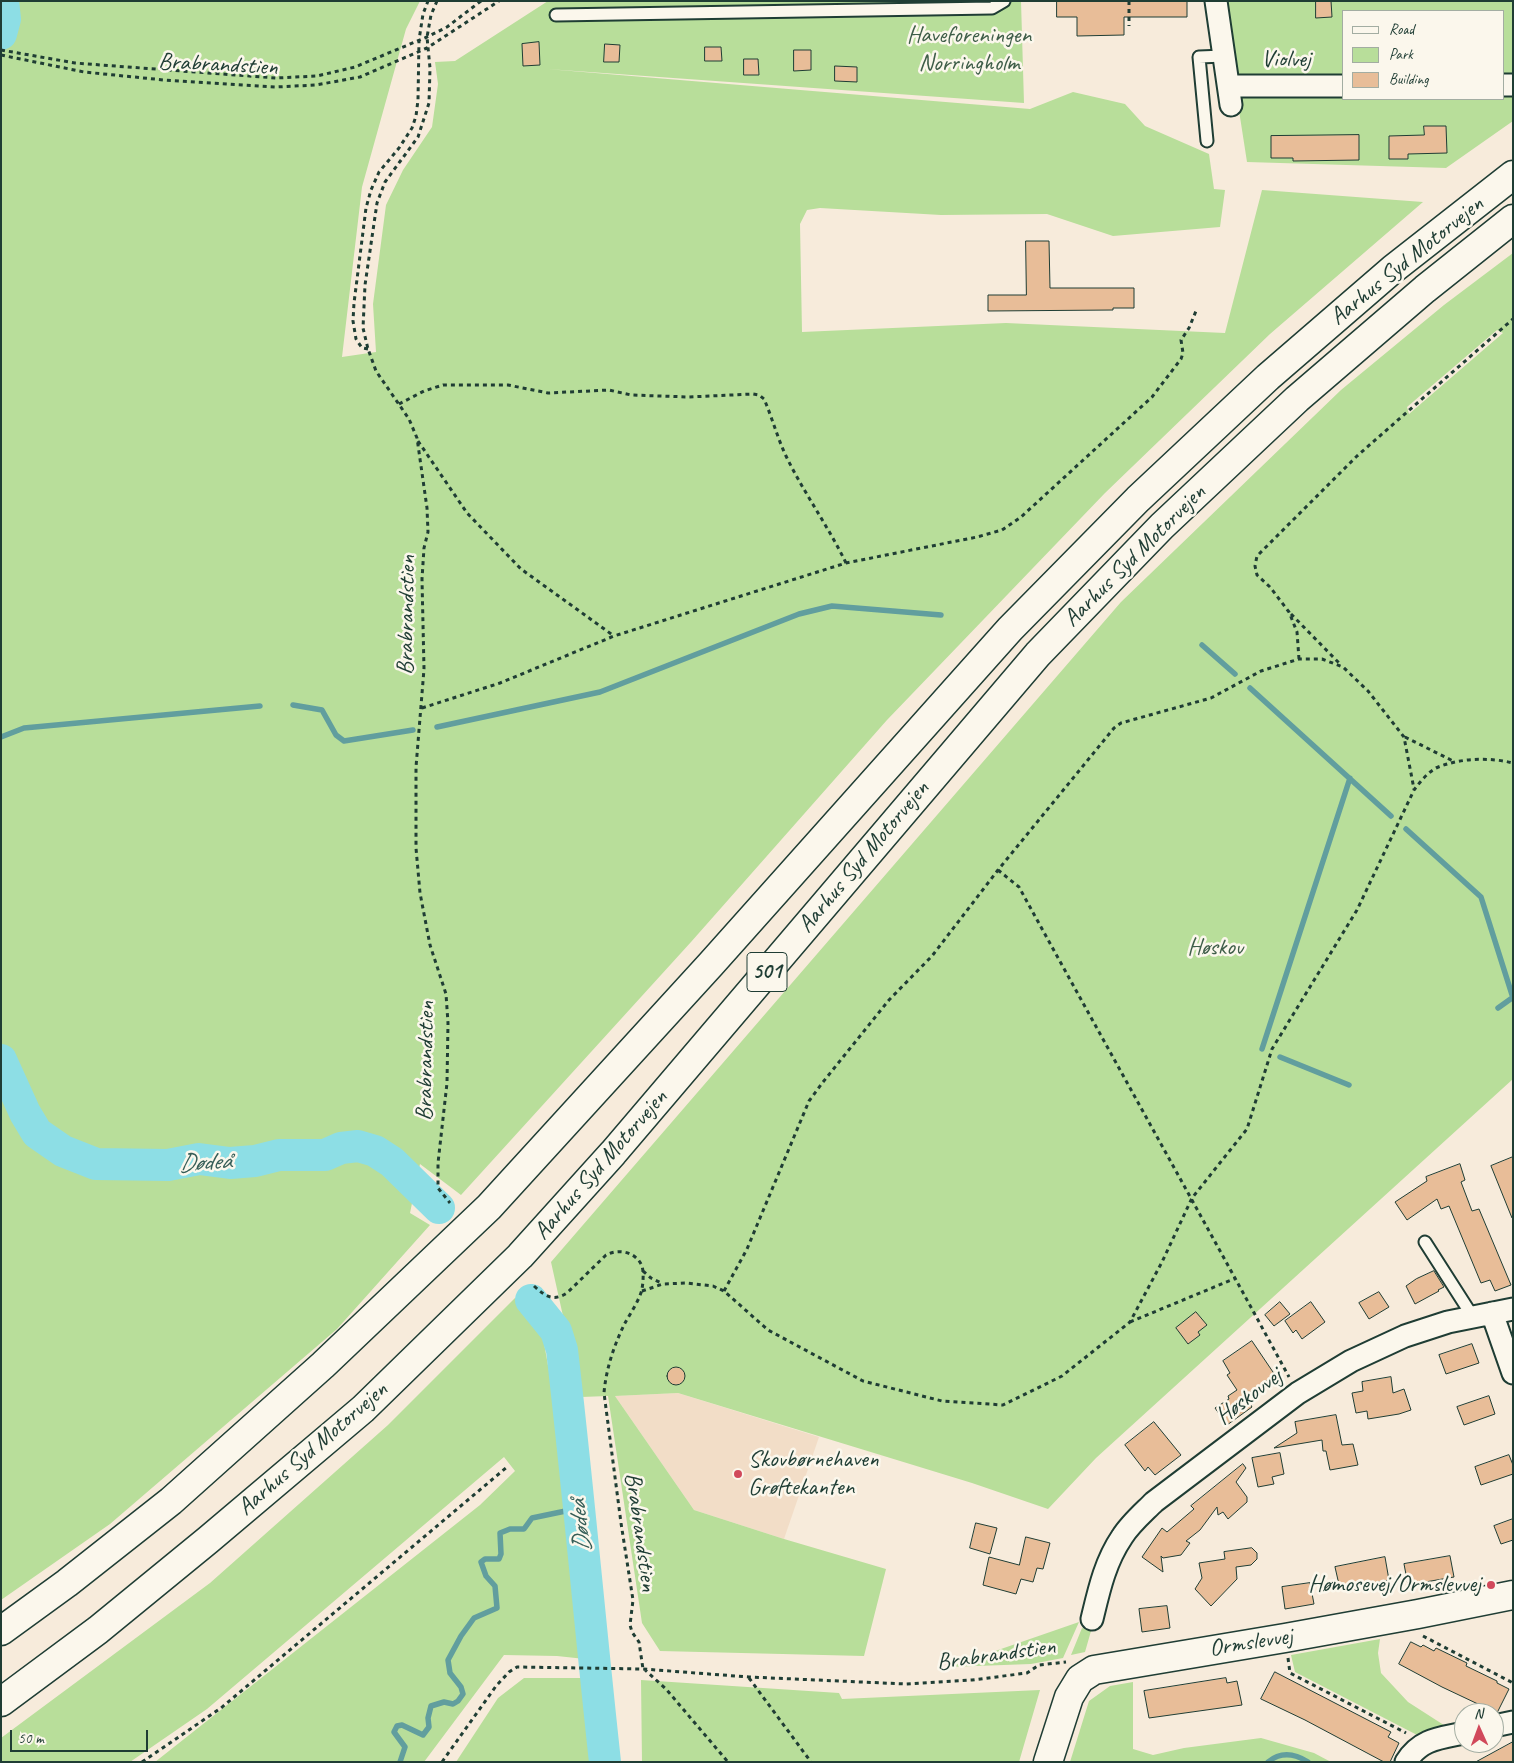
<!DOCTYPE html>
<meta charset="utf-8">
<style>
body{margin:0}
#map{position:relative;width:1514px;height:1763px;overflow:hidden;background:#f7ebdb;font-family:Caveat,sans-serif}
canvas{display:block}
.frame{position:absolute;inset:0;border:2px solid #1f3d34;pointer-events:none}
.legend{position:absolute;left:1342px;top:10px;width:162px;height:90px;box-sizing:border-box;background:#fbf7ec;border:1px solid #a3ada2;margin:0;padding:6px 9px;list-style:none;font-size:15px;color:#1f3d34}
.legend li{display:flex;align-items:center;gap:10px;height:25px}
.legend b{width:25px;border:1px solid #a3ada2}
.north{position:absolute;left:1454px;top:1703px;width:50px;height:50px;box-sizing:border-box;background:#fbf7ec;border:1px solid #a3ada2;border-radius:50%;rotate:358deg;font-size:14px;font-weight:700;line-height:20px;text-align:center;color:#1f3d34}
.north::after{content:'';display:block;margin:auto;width:18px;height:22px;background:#d1495b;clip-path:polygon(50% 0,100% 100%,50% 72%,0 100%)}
.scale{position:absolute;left:10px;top:1730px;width:138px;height:22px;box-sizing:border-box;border:2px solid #1f3d34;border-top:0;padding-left:6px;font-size:15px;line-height:18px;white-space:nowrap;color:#1f3d34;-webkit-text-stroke:4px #fbf7ec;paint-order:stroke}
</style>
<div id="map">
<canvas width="1514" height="1763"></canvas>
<div class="frame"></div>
<ul class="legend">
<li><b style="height:6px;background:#fbf7ec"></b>Road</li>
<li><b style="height:14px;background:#b8de9a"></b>Park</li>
<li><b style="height:14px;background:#e8bd98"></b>Building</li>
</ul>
<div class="north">N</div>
<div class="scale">50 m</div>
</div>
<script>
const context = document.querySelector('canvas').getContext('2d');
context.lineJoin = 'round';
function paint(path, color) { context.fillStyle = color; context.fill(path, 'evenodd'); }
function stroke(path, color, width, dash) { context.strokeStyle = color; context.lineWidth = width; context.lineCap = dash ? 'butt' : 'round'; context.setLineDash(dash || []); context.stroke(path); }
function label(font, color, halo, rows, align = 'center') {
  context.font = font + ' Caveat,sans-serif'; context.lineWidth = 5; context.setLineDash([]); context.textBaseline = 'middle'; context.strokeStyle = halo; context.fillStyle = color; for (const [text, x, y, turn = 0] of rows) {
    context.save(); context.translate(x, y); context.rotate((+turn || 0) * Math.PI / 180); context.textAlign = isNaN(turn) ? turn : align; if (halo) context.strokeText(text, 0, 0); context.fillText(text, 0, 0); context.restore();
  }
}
const built = new Path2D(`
 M678 1393 819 1437 784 1539 694 1510 615 1396Z`);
const green = new Path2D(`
 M1 1H420L406 29 362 187 342 357 376 352 373 304 386 205 403 170 432 127 438 84 435 62 455 61 548 1H1021L1024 103 547 69 1030 109 1073 92 1125 104 1145 126 1209 154 1214 189 1225 190 1220 227 1113 236 1047 214 941 215 820 208 807 210 800 224 802 332 1006 323 1225 333 1262 190 1423 202 1270 334 1105 493 887 720 691 942 461 1195 420 1164 410 1213 430 1225 337 1329 110 1524 1 1600Z
 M1222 1H1513V121L1446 168 1247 162ZM1343 11H1503V99H1343Z
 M1513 253V1079L1096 1458 1048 1509 972 1483 678 1393 615 1396 694 1510 784 1539 886 1569 864 1656 660 1651 642 1623 608 1396 581 1397 551 1262 1121 602 1341 390 1444 305ZM1497 330 1503 333 1409 414 1407 407Z
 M515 1298 540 1321 557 1415 585 1659 557 1656 504 1655 424 1762H155L480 1505 515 1471 504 1457 207 1709 130 1762H1V1738L210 1583 388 1425Z
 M1079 1622 1063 1658 1031 1664 949 1667Z
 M1082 1628 1091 1631 1085 1652 1071 1655Z
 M1380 1639 1378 1653 1381 1673 1408 1702 1450 1729 1421 1737 1295 1672 1291 1655Z
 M524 1678H585L613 1762H456L498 1698Z
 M641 1680 839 1693 842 1699 1040 1690 1019 1762H642Z
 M1133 1682V1749L1153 1755 1184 1748 1261 1738 1314 1753 1331 1762H1070L1089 1701 1110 1686Z`);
const stream = new Path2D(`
 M1202 645 1235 674
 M1250 688 1391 816
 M293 705 322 710 336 735 344 741 413 730
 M437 727 600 692 799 614 832 606 941 615
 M1 737 24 728 260 706
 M1406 829 1481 897 1513 998
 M1498 1008 1512 998
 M1262 1049 1350 778
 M1280 1057 1349 1085
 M400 1762 405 1747 394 1732 397 1726 402 1725 423 1735 429 1727 428 1718 431 1706 444 1702 453 1704 458 1701 463 1694 461 1687 450 1673 448 1660 461 1636 474 1618 497 1608 495 1586 486 1576 481 1562 485 1559H499L501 1554 500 1533 510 1529H524L532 1518 580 1508
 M1268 1762C1280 1752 1294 1753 1308 1762`);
const river = new Path2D(`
 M1 34 5 19 3 1
 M1 1060 25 1113 37 1133 63 1151 96 1164 168 1165 199 1159 230 1163 255 1161 279 1155H325L341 1148 358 1146 375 1151 392 1162 439 1208
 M531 1300 556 1331 562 1350C578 1487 590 1625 605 1762`);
const building = new Path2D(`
 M1057 1H1187V17H1124V35L1077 36V17H1057Z
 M1316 1H1331L1332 17 1316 18Z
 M539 42 540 65 523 66 522 44Z
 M605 44 620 45 619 62H604Z
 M705 47H721L722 61H705Z
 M794 50H811V70L794 71Z
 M744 59H758L759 75H744Z
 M835 66 857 67V82L835 81Z
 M1424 126H1446L1447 153 1408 154V159H1389V136L1424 135Z
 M1359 135V160L1293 161V158H1271V136Z
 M1026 241H1049L1050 288H1134V308H1113V310L988 311V295H1026Z
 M1513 1157V1217L1512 1218 1491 1166Z
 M1460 1164 1465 1180 1461 1182 1472 1211 1479 1209 1511 1285 1495 1291 1490 1280 1481 1283 1449 1206 1441 1209 1437 1199 1407 1220 1395 1202 1427 1181 1426 1177Z
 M1434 1271 1444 1287 1438 1290 1439 1291 1415 1304 1406 1286 1416 1279Z
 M1379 1292 1389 1307 1369 1319 1359 1303Z
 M1280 1302 1290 1314 1274 1326 1265 1315Z
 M1311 1302 1325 1322 1302 1339 1296 1330 1293 1333 1285 1321Z
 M1196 1312 1207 1325 1198 1332 1200 1335 1188 1344 1176 1328Z
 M1252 1341 1275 1375 1245 1396 1252 1407 1227 1425 1215 1408 1229 1399 1228 1396 1237 1390 1227 1375 1230 1373 1223 1361Z
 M1472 1344 1479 1363 1446 1374 1439 1355Z
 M667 1376a9 9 0 1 1 18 0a9 9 0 1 1-18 0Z
 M1391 1377 1393 1393 1404 1389 1411 1410 1399 1414 1368 1419 1367 1411 1356 1413 1352 1393 1363 1391 1362 1382Z
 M1489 1396 1495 1414 1464 1425 1457 1407Z
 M1336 1415 1342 1445 1353 1444 1358 1465 1330 1470 1326 1451H1323L1322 1440 1274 1448 1297 1433 1295 1422Z
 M1154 1422 1181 1455 1155 1475 1148 1467 1145 1471 1125 1445Z
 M1280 1453 1284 1474 1272 1477 1274 1484 1258 1487 1252 1458Z
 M1509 1455 1513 1465V1474L1481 1485 1475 1467Z
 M1243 1464 1246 1468 1236 1482 1247 1497V1502L1228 1519 1223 1512 1218 1515 1217 1507 1200 1530 1186 1541 1190 1543 1181 1555 1163 1558 1161 1556 1163 1572 1142 1557 1162 1528 1167 1532 1194 1509 1191 1506Z
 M1513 1519V1540L1501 1544 1494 1526Z
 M976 1523 997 1528 990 1554 970 1548Z
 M1026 1537 1050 1543 1043 1569 1037 1568 1033 1582 1021 1579 1016 1594 983 1585 989 1557 1019 1565Z
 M1252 1548 1257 1553V1559L1251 1565 1236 1567 1237 1579 1211 1606 1195 1589 1202 1578 1199 1563 1225 1559 1224 1552Z
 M1450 1556 1454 1577 1408 1585 1404 1564Z
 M1385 1557 1389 1580 1340 1589 1335 1567Z
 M1310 1583 1314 1604 1285 1609 1282 1587Z
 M1167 1606 1170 1628 1142 1632 1139 1609Z
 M1411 1642 1421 1647 1423 1645 1434 1651 1436 1648 1467 1663 1466 1666 1497 1681V1683L1509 1689 1497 1713 1442 1687 1399 1664Z
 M1275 1672 1391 1732 1388 1737 1399 1743 1390 1762H1384L1305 1720 1261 1699Z
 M1226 1678 1227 1683 1237 1681 1242 1705 1149 1718 1144 1691Z
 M1513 1742V1762H1476Z`);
const path = new Path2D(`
 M437 1 431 15 427 37 430 68 429 103 418 137 385 182 377 203 365 285 363 328 368 349 376 371 409 419 417 438 427 508 428 532 424 548 422 579 424 669 416 767V848L420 893 430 945 446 994 448 1023 447 1083 438 1163V1188L450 1203
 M1129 1V26
 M1 50 75 63 101 65 276 78 317 76 355 67 427 37 447 27 481 1
 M1 55 84 72 164 80 276 87 316 85 360 77 427 48 499 1
 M368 349 362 348 356 339 353 321 354 303 366 208 371 190 379 172 399 148 412 128 416 116 418 100 419 40 423 14 428 1
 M399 404 424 391 443 385H508L548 393 609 390 631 395 689 397 753 394 759 395 764 399C772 417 777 437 786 456 804 493 828 526 846 563
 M418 441 467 513 521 569 614 636
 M1291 614 1341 665
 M1299 659 1297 632 1289 612 1270 587 1257 575 1255 566 1257 556 1357 456 1513 319
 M422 708 500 683 614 636 846 563 977 537 1002 530 1021 517 1152 397 1181 359 1183 353 1181 340 1189 328 1196 311
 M1405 737 1455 762
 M998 870 1019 887C1109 1051 1200 1213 1289 1377
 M643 1271 651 1278 663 1284
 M534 1286C545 1296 553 1302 567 1293L606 1255C619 1248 636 1252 642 1266 644 1273 643 1283 642 1289 640 1299 630 1314 625 1323 614 1345 606 1369 604 1393L621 1523 633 1600 630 1625 632 1632 639 1642 643 1669
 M642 1291 663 1284 686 1283 713 1286 724 1291 768 1330 863 1381 942 1401 1003 1405 1062 1376 1130 1322 1162 1262 1192 1198 1247 1129 1272 1049 1357 910 1414 790C1420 782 1427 773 1436 768 1459 758 1489 757 1513 763
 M724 1291 747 1249 809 1101 823 1082 889 1000 932 956 998 870 1114 728 1121 723 1211 698 1261 671 1299 659H1322L1343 667 1368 691 1404 737 1414 789
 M1130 1322 1236 1278
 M1423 1636 1513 1683
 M1288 1658 1290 1673 1406 1733
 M644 1669 666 1689 728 1762
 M749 1678 811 1762
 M142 1762 221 1708 507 1467
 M442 1762 496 1686 509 1672 517 1667 643 1669 749 1677 906 1684 972 1680 1027 1673 1039 1665 1066 1662`);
const lane = new Path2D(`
 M556 15 992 8 1004 1
 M1207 141 1199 57 1224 56
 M1425 1242 1473 1317`);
const street = new Path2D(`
 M1216 1 1231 105
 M1503 85H1513
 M1229 86H1343
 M1492 1313 1513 1373
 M1092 1619C1099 1590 1105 1562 1122 1537 1130 1524 1143 1513 1154 1502L1298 1393 1351 1361 1405 1336 1448 1322 1513 1309
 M1494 1726 1513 1722
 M1406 1762C1420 1739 1440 1738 1464 1733`);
const secondary = new Path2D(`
 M1048 1762 1069 1697 1080 1679 1094 1670 1285 1638 1418 1614 1513 1595`);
const highway = new Path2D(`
 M1 1631 67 1583 171 1501 323 1365 489 1207 711 964 1010 629 1138 499 1268 377 1393 269 1513 175
 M1 1702 98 1630 208 1540 363 1409 520 1256 613 1153 1038 654 1162 526 1297 399 1425 289 1513 219`);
const markers = [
 [738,1474,5,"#d1495b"],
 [1491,1585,5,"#d1495b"]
];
const shields = [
 [767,972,40]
];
const shieldNames = [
 ["501",767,972]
];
const parkNames = [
 ["Haveforeningen",969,36],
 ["Norringholm",969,64],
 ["Høskov",1215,948]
];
const streetNames = [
 ["Violvej",1286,60],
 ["Brabrandstien",218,65,3],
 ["Aarhus Syd Motorvejen",1407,261,-39],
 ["Aarhus Syd Motorvejen",1135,556,-45],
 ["Brabrandstien",407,615,-89],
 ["Aarhus Syd Motorvejen",864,857,-50],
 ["Brabrandstien",426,1061,-89],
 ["Aarhus Syd Motorvejen",601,1165,-49],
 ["Høskovvej",1249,1397,-37],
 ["Aarhus Syd Motorvejen",313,1449,-41],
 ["Brabrandstien",640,1532,82],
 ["Ormslevvej",1251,1643,-9],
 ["Brabrandstien",996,1655,-8]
];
const poiNames = [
 ["Skovbørnehaven",748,1460],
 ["Grøftekanten",748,1488],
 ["Hømosevej/Ormslevvej",1481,1585,"right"]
];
const waterNames = [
 ["Dødeå",205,1163,-3],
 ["Dødeå",581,1526,-96]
];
paint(built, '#f2ddc7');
paint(green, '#b8de9a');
stroke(stream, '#619e9e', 5.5);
stroke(river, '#8ddee5', 32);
paint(building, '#e8bd98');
stroke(building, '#1f3d34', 1);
stroke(lane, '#1f3d34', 15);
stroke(street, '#1f3d34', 25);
stroke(secondary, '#1f3d34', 31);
stroke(highway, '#1f3d34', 31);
stroke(path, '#1f3d34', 3, [4, 4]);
stroke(lane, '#fbf7ec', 11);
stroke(street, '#fbf7ec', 21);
stroke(secondary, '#fbf7ec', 28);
stroke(highway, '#fbf7ec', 28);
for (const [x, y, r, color] of markers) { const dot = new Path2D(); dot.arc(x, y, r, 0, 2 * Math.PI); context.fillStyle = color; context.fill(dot); stroke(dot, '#fbf7ec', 2); }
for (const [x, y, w] of shields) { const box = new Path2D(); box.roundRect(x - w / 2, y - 19.5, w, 39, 4); context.fillStyle = '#fbf7ec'; context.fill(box); stroke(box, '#1f3d34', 1); }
label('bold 22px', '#1f3d34', null, shieldNames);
label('24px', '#3e5d48', '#fbf7ec', parkNames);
label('24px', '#1f3d34', '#fbf7ec', streetNames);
label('24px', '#1f3d34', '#fbf7ec', poiNames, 'left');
label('italic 25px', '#355d57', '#fbf7ec', waterNames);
</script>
